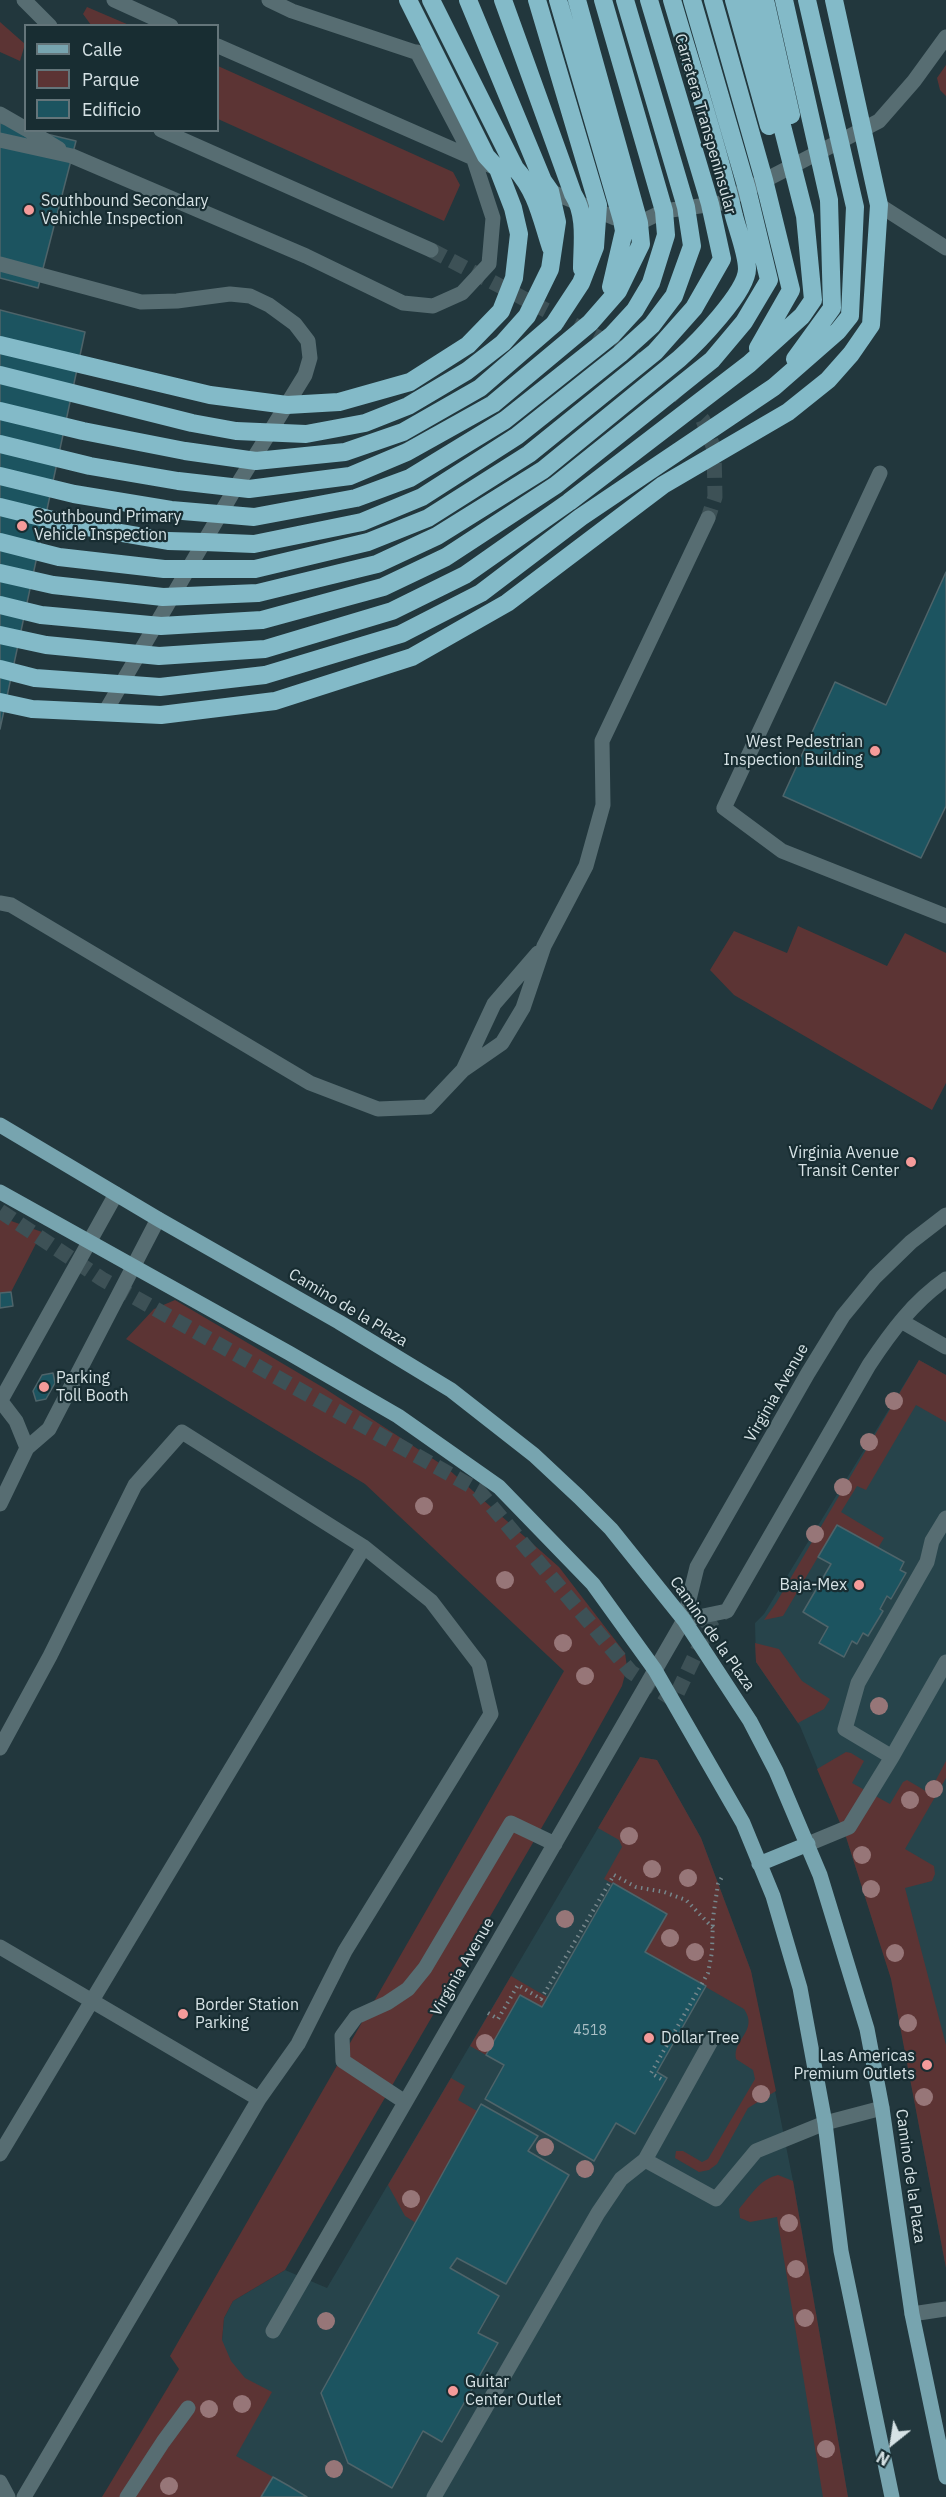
<!DOCTYPE html>
<style>
body{margin:0}
#map{position:relative;width:946px;height:2497px;overflow:hidden;background:#22373d;font-family:"IBM Plex Sans",sans-serif}
canvas{display:block}
.legend{position:absolute;left:24px;top:24px;width:195px;height:108px;box-sizing:border-box;background:#182d32;border:2px solid #64757a;margin:0;padding:8px 10px;list-style:none;font-size:18px;color:#d6e2e5}
.legend li{display:flex;align-items:center;gap:12px;height:30px}
.legend b{width:30px;border:2px solid #64757a}
.north{position:absolute;left:862px;top:2413px;width:60px;height:60px;-webkit-text-stroke:4px #182d32;paint-order:stroke;rotate:210deg;font-size:16px;font-weight:700;line-height:24px;text-align:center;color:#d6e2e5}
.north::after{content:'';display:block;margin:auto;width:21px;height:27px;background:#d6e2e5;clip-path:polygon(50% 0,100% 100%,50% 72%,0 100%)}
</style>
<div id="map">
<canvas width="946" height="2497"></canvas>
<ul class="legend">
<li><b style="height:8px;background:#77a4af"></b>Calle</li>
<li><b style="height:16px;background:#5c3434"></b>Parque</li>
<li><b style="height:16px;background:#1c5460"></b>Edificio</li>
</ul>
<div class="north">N</div>
</div>
<script>
const context = document.querySelector('canvas').getContext('2d');
context.lineJoin = 'round';
function paint(path, color) { context.fillStyle = color; context.fill(path, 'evenodd'); }
function stroke(path, color, width, dash) { context.strokeStyle = color; context.lineWidth = width; context.lineCap = dash ? 'butt' : 'round'; context.setLineDash(dash || []); context.stroke(path); }
function label(font, color, halo, rows, align = 'center') {
  context.font = font + ' "IBM Plex Sans",sans-serif'; context.lineWidth = 4.5; context.setLineDash([]); context.textBaseline = 'middle'; context.strokeStyle = halo; context.fillStyle = color; for (const [text, x, y, turn = 0] of rows) {
    context.save(); context.translate(x, y); context.rotate((+turn || 0) * Math.PI / 180); context.textAlign = isNaN(turn) ? turn : align; if (halo) context.strokeText(text, 0, 0); context.fillText(text, 0, 0); context.restore();
  }
}
const built = new Path2D(`
 M919 1360 946 1375V2268L891 1978 846 1837 800 1726 756 1662 755 1623 764 1614Z
 M640 1757 657 1760 701 1838 751 1971 793 2181 848 2497H102L222 2340 224 2318 233 2301 285 2270 327 2288Z`);
const green = new Path2D(`
 M87 7 129 25H91L83 14Z
 M0 22 25 44 20 61 0 52Z
 M946 65V96L940 90 937 78Z
 M218 66 453 172 460 185 444 221 218 119Z
 M798 926 887 966 905 933 946 953V1083L932 1110 734 995 710 970 734 931 787 953Z
 M0 1217 42 1232 11 1292 0 1293Z
 M175 1300 324 1388 447 1468 559 1567 625 1653 627 1667 622 1686 578 1765 285 2270 233 2301 224 2318 222 2340 231 2361 245 2378 272 2392 236 2456 273 2477 261 2497H102L179 2369 170 2356 564 1671 365 1484 126 1339 154 1309Z
 M919 1360 946 1375V1422L916 1405 866 1490 857 1486 841 1512 884 1538 878 1548 837 1525 783 1616 764 1620 776 1603Z
 M755 1643 779 1649 802 1681 830 1699 824 1709 798 1723 756 1662Z
 M846 1752 851 1753 864 1761 852 1783 890 1804 903 1782 907 1780 929 1793 946 1761V1778L905 1849 934 1866 935 1874 932 1881 905 1888 946 2045V2268L891 1979 846 1837 817 1769Z
 M640 1757 657 1760 701 1838 751 1971 776 2091 748 2108 717 2164 709 2170 699 2172 675 2158 676 2151H683L702 2162 708 2159 755 2079 753 2070 736 2059C732 2039 759 2031 744 2009L645 1952 667 1914 604 1879 622 1847 619 1840 598 1828Z
 M511 1976 547 1997 542 2007 520 1995 486 2055 470 2046Z
 M451 2078 465 2086 458 2100 477 2111 416 2223 405 2216 388 2185Z
 M778 2175 793 2181 848 2497H823L777 2217 750 2222 740 2218 739 2209C751 2195 760 2179 778 2175Z`);
const building = new Path2D(`
 M0 123 76 141 38 288 0 278Z
 M0 310 85 332 0 729Z
 M946 572V806L921 858 783 796 835 682 886 705Z
 M11 1292 13 1306 0 1308V1293Z
 M53 1373 55 1383 46 1399 36 1401 33 1391 42 1375Z
 M837 1525 904 1562 900 1570 906 1573 891 1599 887 1596 880 1609 883 1611 868 1636 863 1633 857 1644 852 1641 844 1657 819 1643 828 1627 803 1612 831 1564 818 1557Z
 M613 1883 667 1914 645 1952 706 1986 657 2072 667 2078 635 2134 616 2123 594 2161 485 2099 504 2065 486 2055 520 1995 542 2007Z
 M481 2104 538 2136 528 2151 569 2175 506 2284 457 2258 450 2268 499 2296 478 2333 498 2343 442 2442 423 2431 392 2488 348 2463 321 2393Z
 M273 2477 289 2486 307 2497H261Z`);
const minorTunnel = new Path2D(`
 M431 250 628 353 668 384 703 420 714 449 715 497 708 518
 M0 1211 102 1279 478 1490 631 1672 674 1700 712 1620 726 1611`);
const path = new Path2D(`
 M488 2013 498 2019 518 1985 541 1999 614 1875 636 1887 664 1892 686 1900 713 1928
 M661 2079 651 2073 708 1973 712 1952 713 1918 718 1884 722 1877`);
const minor = new Path2D(`
 M24 0 50 26
 M114 0 171 26
 M269 0 292 11 424 55
 M218 46 498 169
 M0 114 26 129
 M28 130 59 149
 M161 130 431 250
 M0 140 72 156 306 256 403 303 433 306 462 293 489 264 493 218 474 160 417 52
 M542 188 615 218 639 223 664 211 721 203 879 121 914 81 946 37
 M879 205 946 248
 M0 264 141 302 177 301 230 294 250 296 269 305 295 324 308 341 310 358 305 375 236 487 105 712
 M880 473 724 808 782 851 946 916
 M0 903 11 905 310 1083 378 1109 428 1107 463 1070 502 1043 523 1008 544 946 586 866 603 805 602 741 708 518
 M464 1068 494 1004 538 953
 M901 1321 946 1347
 M0 1400 16 1421 27 1448 0 1504
 M1 1400 116 1194
 M27 1448 49 1429 158 1219
 M946 1518 932 1541 927 1562 858 1683 845 1729 892 1757 946 1662
 M684 1620 727 1611 869 1365C891 1332 913 1302 946 1279
 M0 1748 50 1656 135 1485 182 1432 364 1547 431 1601 479 1664 491 1714 345 1951 298 2044 259 2099 24 2497
 M808 1844 849 1827 892 1757
 M0 1947 259 2099
 M711 2041 645 2160 716 2199 756 2151 825 2123 882 2108
 M405 2102 343 2061 342 2036 356 2017 387 2003 408 1989 425 1968 511 1823 555 1844
 M0 2154 364 1547
 M912 2314 946 2309
 M273 2331 684 1620 697 1567 808 1373 843 1316 875 1277 911 1242 946 1215
 M0 2482 8 2497
 M127 2497 163 2442 188 2408
 M434 2497 598 2213 621 2179 645 2160`);
const major = new Path2D(`
 M0 1125 158 1219 339 1322 451 1390 534 1455 579 1497 611 1529 684 1620 750 1721 776 1771 820 1875 867 2029 882 2108 912 2314 946 2477
 M0 1192 289 1353 398 1416 499 1487 593 1584 655 1670 743 1823 773 1896 800 1988 825 2123 841 2251 892 2497
 M759 1864 808 1844`);
const highway = new Path2D(`
 M431 0 515 168C537 192 541 218 551 248
 M503 0 573 194C587 216 582 244 582 269
 M558 0 622 220 624 231 611 287
 M713 0 764 180 791 290 758 348
 M734 0 769 126
 M765 0 791 115
 M784 0 829 200 832 308 795 359
 M0 345 210 395 287 405 339 402 410 382 468 345 501 311 514 278 519 234 513 208 498 169 486 156 408 0
 M0 375 192 423 236 431 306 434 365 423 408 406 467 371 503 343 527 316 550 269 557 222 550 191 543 181 468 0
 M0 411 83 431 185 451 256 461 345 452 403 432 480 388 554 324 581 283 595 247 598 205 537 0
 M0 444 90 466 178 481 249 489 350 476 407 452 493 404 590 323 618 291 641 244 639 223 577 0
 M0 476 74 494 171 510 254 517 356 498 410 478 505 420 612 335 635 310 651 283 666 235 664 211 603 0
 M0 507 69 524 168 541 204 542 254 544 362 522 422 497 517 436 620 354 652 325 674 296 692 246 686 207 625 0
 M0 542 59 557 164 569H255L368 542 428 518 529 454 655 352 694 308 722 259 710 204 649 0
 M0 573 53 585 163 597 258 593 377 564 437 536 543 470 679 359C696 344 747 292 747 269 747 254 738 231 734 216 717 143 693 72 672 0
 M0 605 41 615 161 626 262 620 383 587 446 557 556 485 712 360 744 322 769 280 747 189 692 0
 M0 635 46 645 159 656 265 649 392 611 465 575 569 502 749 364 802 316 813 300 805 216 750 0
 M0 669 35 678 160 687 265 675 401 634 481 593 581 517 774 387 838 331 850 316 855 207 807 0
 M0 702 32 709 161 715 275 701 412 657 507 603 663 485 788 412 828 380 851 354 871 325 879 205 834 0`);
const trees = [
 [894,1401],
 [869,1442],
 [843,1487],
 [424,1506],
 [815,1534],
 [505,1580],
 [563,1643],
 [585,1676],
 [879,1706],
 [934,1789],
 [910,1800],
 [629,1836],
 [862,1855],
 [652,1869],
 [688,1878],
 [871,1889],
 [565,1919],
 [670,1938],
 [695,1952],
 [895,1953],
 [908,2023],
 [485,2043],
 [761,2094],
 [924,2097],
 [545,2147],
 [585,2169],
 [411,2199],
 [789,2223],
 [796,2269],
 [805,2318],
 [326,2321],
 [242,2404],
 [209,2409],
 [826,2449],
 [334,2469],
 [169,2486]
];
const markers = [
 [29,210,6,"#f59b9a"],
 [22,526,6,"#f59b9a"],
 [875,751,6,"#f59b9a"],
 [911,1162,6,"#f59b9a"],
 [44,1387,6,"#f59b9a"],
 [859,1585,6,"#f59b9a"],
 [183,2014,6,"#f59b9a"],
 [649,2038,6,"#f59b9a"],
 [927,2065,6,"#f59b9a"],
 [453,2391,6,"#f59b9a"]
];
const numberNames = [
 ["4518",590,2031]
];
const streetNames = [
 ["Carretera Transpeninsular",705,124,74],
 ["Camino de la Plaza",348,1308,31],
 ["Virginia Avenue",777,1393,-60],
 ["Camino de la Plaza",712,1634,55],
 ["Virginia Avenue",463,1967,-60],
 ["Camino de la Plaza",910,2176,82]
];
const poiNames = [
 ["Southbound Secondary",41,201],
 ["Vehichle Inspection",41,219],
 ["Southbound Primary",34,517],
 ["Vehicle Inspection",34,535],
 ["West Pedestrian",863,742,"right"],
 ["Inspection Building",863,760,"right"],
 ["Virginia Avenue",899,1153,"right"],
 ["Transit Center",899,1171,"right"],
 ["Parking",56,1378],
 ["Toll Booth",56,1396],
 ["Baja-Mex",847,1585,"right"],
 ["Border Station",195,2005],
 ["Parking",195,2023],
 ["Dollar Tree",661,2038],
 ["Las Americas",915,2056,"right"],
 ["Premium Outlets",915,2074,"right"],
 ["Guitar",465,2382],
 ["Center Outlet",465,2400]
];
paint(built, '#27444b');
paint(green, '#5c3434');
paint(building, '#1c5460');
stroke(building, '#4e646a', 1.5);
stroke(minorTunnel, '#3d5156', 15, [15, 8]);
stroke(path, '#76878c', 4, [1.5, 4.5]);
stroke(minor, '#576d72', 15);
stroke(major, '#77a4af', 15);
stroke(highway, '#83bac8', 18);
context.fillStyle = '#977678';
for (const [x, y] of trees) { context.beginPath(); context.arc(x, y, 9, 0, 2 * Math.PI); context.fill(); }
for (const [x, y, r, color] of markers) { const dot = new Path2D(); dot.arc(x, y, r, 0, 2 * Math.PI); context.fillStyle = color; context.fill(dot); stroke(dot, '#182d32', 2); }
label('14px', '#a8bec4', null, numberNames);
label('16px', '#d6e2e5', '#182d32', streetNames);
label('16px', '#d6e2e5', '#182d32', poiNames, 'left');
</script>
